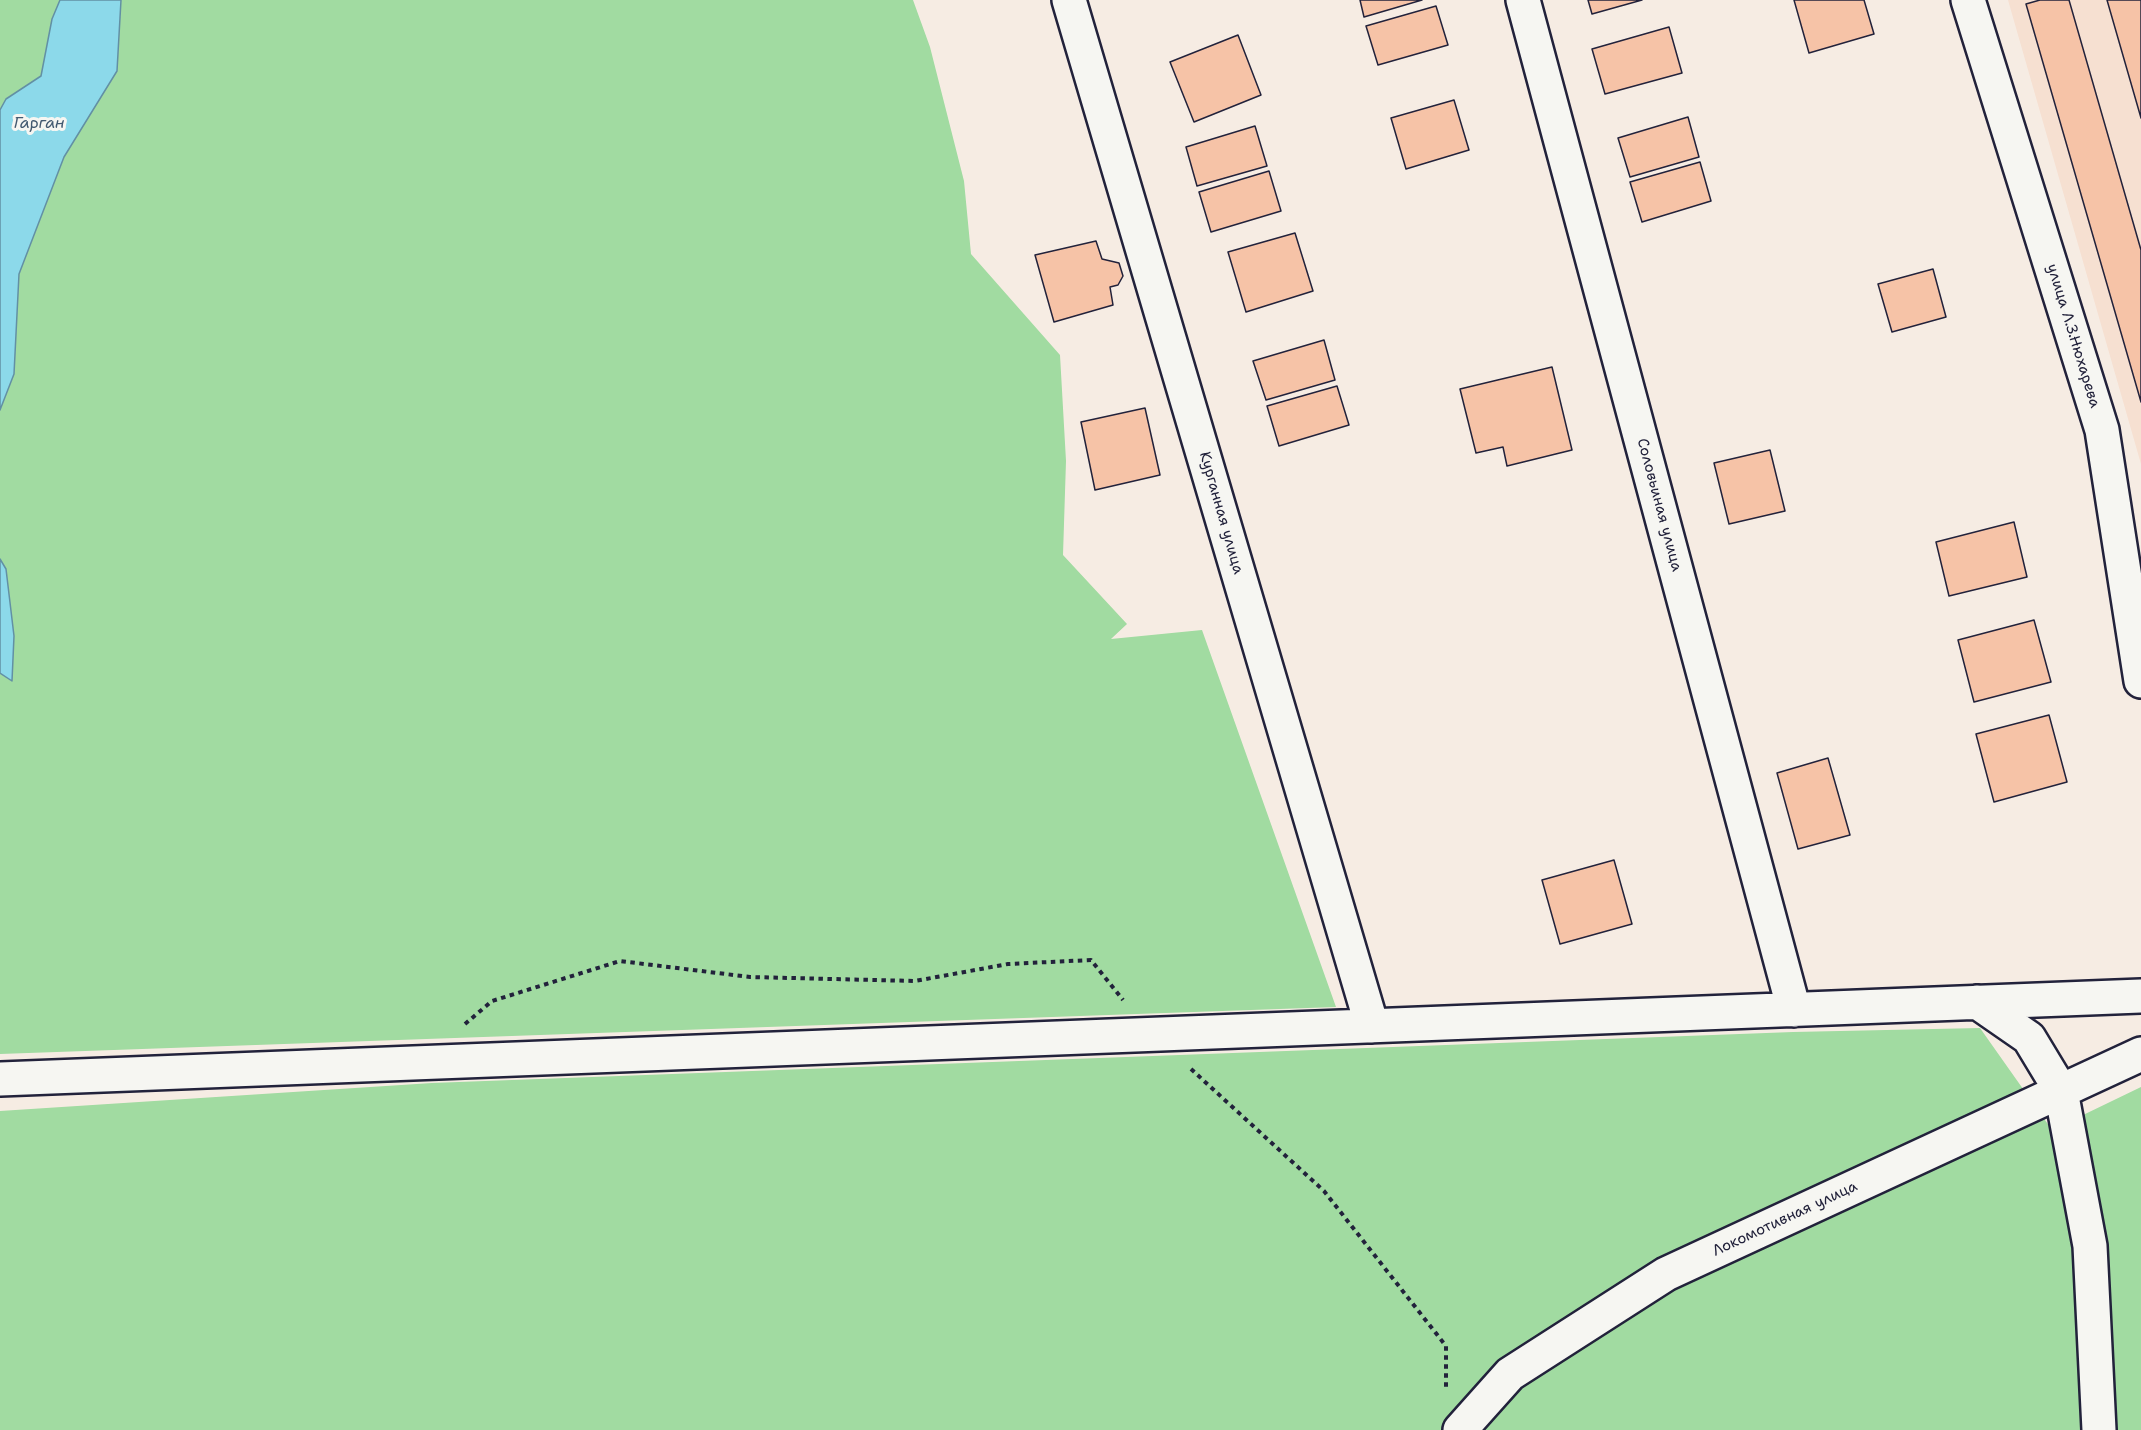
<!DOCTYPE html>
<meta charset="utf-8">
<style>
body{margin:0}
canvas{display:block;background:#f6ece3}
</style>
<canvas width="2141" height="1430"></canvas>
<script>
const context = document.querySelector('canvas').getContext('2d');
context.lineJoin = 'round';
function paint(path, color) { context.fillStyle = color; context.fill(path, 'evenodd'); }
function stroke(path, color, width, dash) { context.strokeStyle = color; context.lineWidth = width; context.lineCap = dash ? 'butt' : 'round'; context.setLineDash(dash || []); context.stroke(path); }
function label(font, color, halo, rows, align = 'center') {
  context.font = font + ' "Shantell Sans",sans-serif'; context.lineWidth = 6; context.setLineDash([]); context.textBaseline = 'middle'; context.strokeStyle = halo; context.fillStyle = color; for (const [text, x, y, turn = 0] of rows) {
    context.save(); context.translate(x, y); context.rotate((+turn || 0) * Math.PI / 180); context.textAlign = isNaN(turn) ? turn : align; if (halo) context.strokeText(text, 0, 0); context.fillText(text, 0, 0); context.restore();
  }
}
const built = new Path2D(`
 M2008 0H2141V464Z`);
const green = new Path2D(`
 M0 0H60L52 19 41 76 6 99 0 110Z
 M121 0H913L930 47 964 181 971 254 1060 355 1066 461 1063 555 1127 624 1111 639 1202 630 1336 1007 0 1054V673L12 681 6 569 0 559V410L14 374 19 274 64 157 117 71Z
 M1980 1028 2052 1130 2141 1087V1430H0V1111L432 1083 1793 1032Z`);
const water = new Path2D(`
 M60 0H121L117 71 64 157 19 274 14 374 0 410V110L6 99 41 76 52 19Z
 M0 559 6 569 14 636 12 681 0 673Z`);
const building = new Path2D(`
 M1360 0H1422L1364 17Z
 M1588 0H1642L1592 14Z
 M1794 0H1864L1874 34 1809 53Z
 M2040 0H2069L2141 250V402L2026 4Z
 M2107 0H2141V118Z
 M1436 6 1448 45 1378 65 1366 26Z
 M1669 27 1682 73 1605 94 1592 49Z
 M1238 35 1261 95 1194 122 1170 62Z
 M1454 100 1469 150 1406 169 1391 118Z
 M1688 117 1699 157 1630 177 1618 138Z
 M1255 126 1267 166 1197 186 1186 147Z
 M1700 162 1711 201 1642 222 1630 182Z
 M1269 171 1281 211 1211 232 1199 192Z
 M1295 233 1313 291 1246 312 1228 252Z
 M1096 241 1102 259 1119 263 1123 276 1118 285 1110 287 1113 305 1054 322 1035 255Z
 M1933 269 1946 317 1892 332 1878 284Z
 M1324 340 1335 380 1266 400 1253 361Z
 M1552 367 1572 450 1507 466 1503 447 1476 453 1460 389Z
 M1337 386 1349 425 1279 446 1267 406Z
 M1145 408 1160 475 1095 490 1081 422Z
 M1770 450 1785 511 1729 524 1714 463Z
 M2014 522 2027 577 1949 596 1936 542Z
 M2034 620 2051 682 1974 702 1958 640Z
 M2049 715 2067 782 1994 802 1976 734Z
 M1828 758 1850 835 1798 849 1777 773Z
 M1614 860 1632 924 1560 944 1542 880Z`);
const path = new Path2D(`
 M465 1024 492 1001 620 961 750 977 915 981 1008 964 1091 960 1123 1000
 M1191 1069 1324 1191 1446 1346V1390`);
const minor = new Path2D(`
 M1069 0 1372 1026
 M1523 0 1794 1010
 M1968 0 2102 430 2141 681
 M1977 1002 2029 1038 2061 1091 2090 1246 2099 1430
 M0 1079 2141 996
 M1460 1430 1510 1374 1666 1274 2141 1054`);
const streetNames = [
 ["улица Л.З.Нюхарева",2073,336,73],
 ["Соловьиная улица",1659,505,75],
 ["Курганная улица",1221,513,74],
 ["Локомотивная улица",1785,1219,-25]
];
const waterNames = [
 ["Гарган",39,124]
];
paint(built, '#f6e0d1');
paint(green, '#a1dba1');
paint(water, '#8cd9ea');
stroke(water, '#6290a4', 1.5);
paint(building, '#f6c3a7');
stroke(building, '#22223b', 1.5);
stroke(minor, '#22223b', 38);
stroke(path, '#22223b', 4, [4.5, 4.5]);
stroke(minor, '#f6f6f2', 33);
label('15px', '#22223b', '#f6f6f2', streetNames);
label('italic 16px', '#425970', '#f6f6f2', waterNames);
</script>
